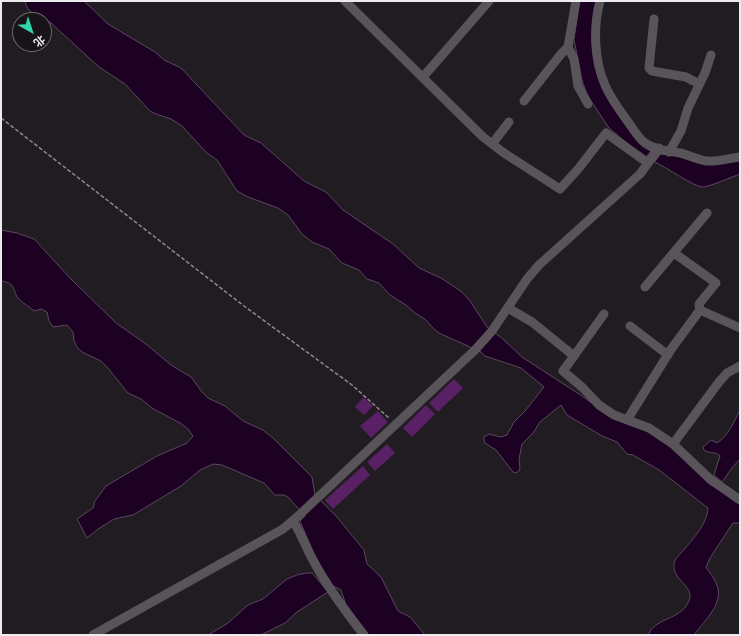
<!DOCTYPE html>
<meta charset="utf-8">
<style>
body{margin:0}
#map{position:relative;width:741px;height:636px;overflow:hidden;background:#201c21;font-family:"Sofia Sans Condensed","Noto Sans SC",sans-serif}
canvas{display:block}
.frame{position:absolute;inset:0;border:2px solid #eeebee;pointer-events:none}
.north{position:absolute;left:12px;top:12px;width:40px;height:40px;box-sizing:border-box;background:#171317;border:1px solid #6d696d;border-radius:50%;rotate:141deg;font-size:11px;font-weight:700;line-height:16px;text-align:center;color:#eeebee}
.north::after{content:'';display:block;margin:auto;width:14px;height:18px;background:#31d4a9;clip-path:polygon(50% 0,100% 100%,50% 72%,0 100%)}
</style>
<div id="map">
<canvas width="741" height="636"></canvas>
<div class="frame"></div>
<div class="north">北</div>
</div>
<script>
const context = document.querySelector('canvas').getContext('2d');
context.lineJoin = 'round';
function paint(path, color) { context.fillStyle = color; context.fill(path, 'evenodd'); }
function stroke(path, color, width, dash) { context.strokeStyle = color; context.lineWidth = width; context.lineCap = dash ? 'butt' : 'round'; context.setLineDash(dash || []); context.stroke(path); }
const water = new Path2D(`
 M25 1H84L108 24 155 52 164 60 181 68 244 135 261 143 304 181 326 192 343 210 393 244 419 268 441 278 462 292 470 301 487 327 503 339 522 357 582 396 607 414 652 433 677 450 708 483 740 503V523H733L710 558 706 567C709 572 714 577 716 583 726 602 704 621 694 635H648C654 618 680 620 688 603 698 585 668 581 675 560 687 545 707 527 708 508L659 470 633 455 627 454 617 442 602 436 567 415 561 405 540 422 533 433 522 444 519 459 520 468 519 471 516 473 513 472 496 450 485 443 484 440V437L489 434 501 437 507 435 514 422 525 411 544 387 521 368 485 356 481 352 439 333 434 329 426 320 415 313 406 305 390 295 379 283 367 279 359 270 342 263 329 249 312 242 302 234 288 215 278 208 248 197 237 191 217 160 207 153 182 126 171 119 156 114 150 111 125 84 99 67 51 23 35 15 28 9Z
 M580 1H597L600 76 652 150 645 158 609 128 587 95 582 80 574 40Z
 M661 154 740 160V174C732 177 709 187 702 187 693 186 666 167 655 162Z
 M1 230 17 233 34 239 71 279 116 323 146 344 171 365 191 377 202 392 208 398 225 406 243 421 263 430 274 439 312 477 315 495 336 516 364 550 367 564 381 577 398 611 410 617 425 635H368L347 608 341 590 333 586 319 566 300 521 305 516 288 497 284 495H275L264 483 222 465 213 464 200 470 181 486 133 515 114 519 98 529 87 538 77 519 93 508 95 501 106 486 157 456 187 443 193 436 188 429 180 423 152 408 141 399 128 393 107 367 101 361 82 352 77 347 74 341 73 332 67 325 53 327 49 321 47 312 41 309 34 311C29 306 22 303 18 298 12 290 17 283 1 281Z
 M740 410V459L732 468 722 482 714 475 720 456C716 451 709 454 704 450L703 447 711 440 717 443C728 436 734 422 740 410Z
 M307 573H312L328 592 297 612 285 623 261 635H208L228 623 248 605 263 599 287 579 297 575Z`);
const building = new Path2D(`
 M454 379 463 388 438 412 429 403Z
 M364 397 373 406 364 415 355 407Z
 M426 405 435 414 412 437 403 428Z
 M378 411 388 422 371 438 360 426Z
 M387 444 395 453 375 471 367 462Z
 M363 466 370 475 333 509 325 500Z`);
const path = new Path2D(`
 M1 118 244 306 352 385 390 419`);
const minor = new Path2D(`
 M345 1 483 137 504 153 560 189 579 168 606 133 648 163
 M576 1 568 47 574 59 578 86 588 104
 M600 1C593 27 594 60 605 85 610 97 618 108 626 119 632 127 637 137 645 143 655 150 668 151 680 153 689 155 698 160 707 161 717 162 730 158 740 157
 M654 19 649 68 652 71 686 77 699 84
 M423 77 489 1
 M524 101 561 54 568 47
 M492 144 509 122
 M669 152 681 131 688 108 705 73 711 55
 M645 287 707 213
 M508 308 532 322 574 356 563 371 583 388 599 405 614 415 649 428 673 444 710 479 740 500
 M700 310 740 328
 M630 326 668 355
 M574 356 604 314
 M627 420 672 348 700 310 699 304 716 283 674 253
 M673 444 719 382 727 373 740 366
 M293 521C302 535 306 548 314 562 328 588 346 612 364 635
 M93 635 283 529 296 518 475 350 492 331 527 279 539 265 640 174 659 148`);
paint(water, '#1d0123');
stroke(water, '#5c4760', 1);
paint(building, '#592065');
stroke(path, '#8c888c', 1.5, [4, 2]);
stroke(minor, '#585459', 9);
</script>
